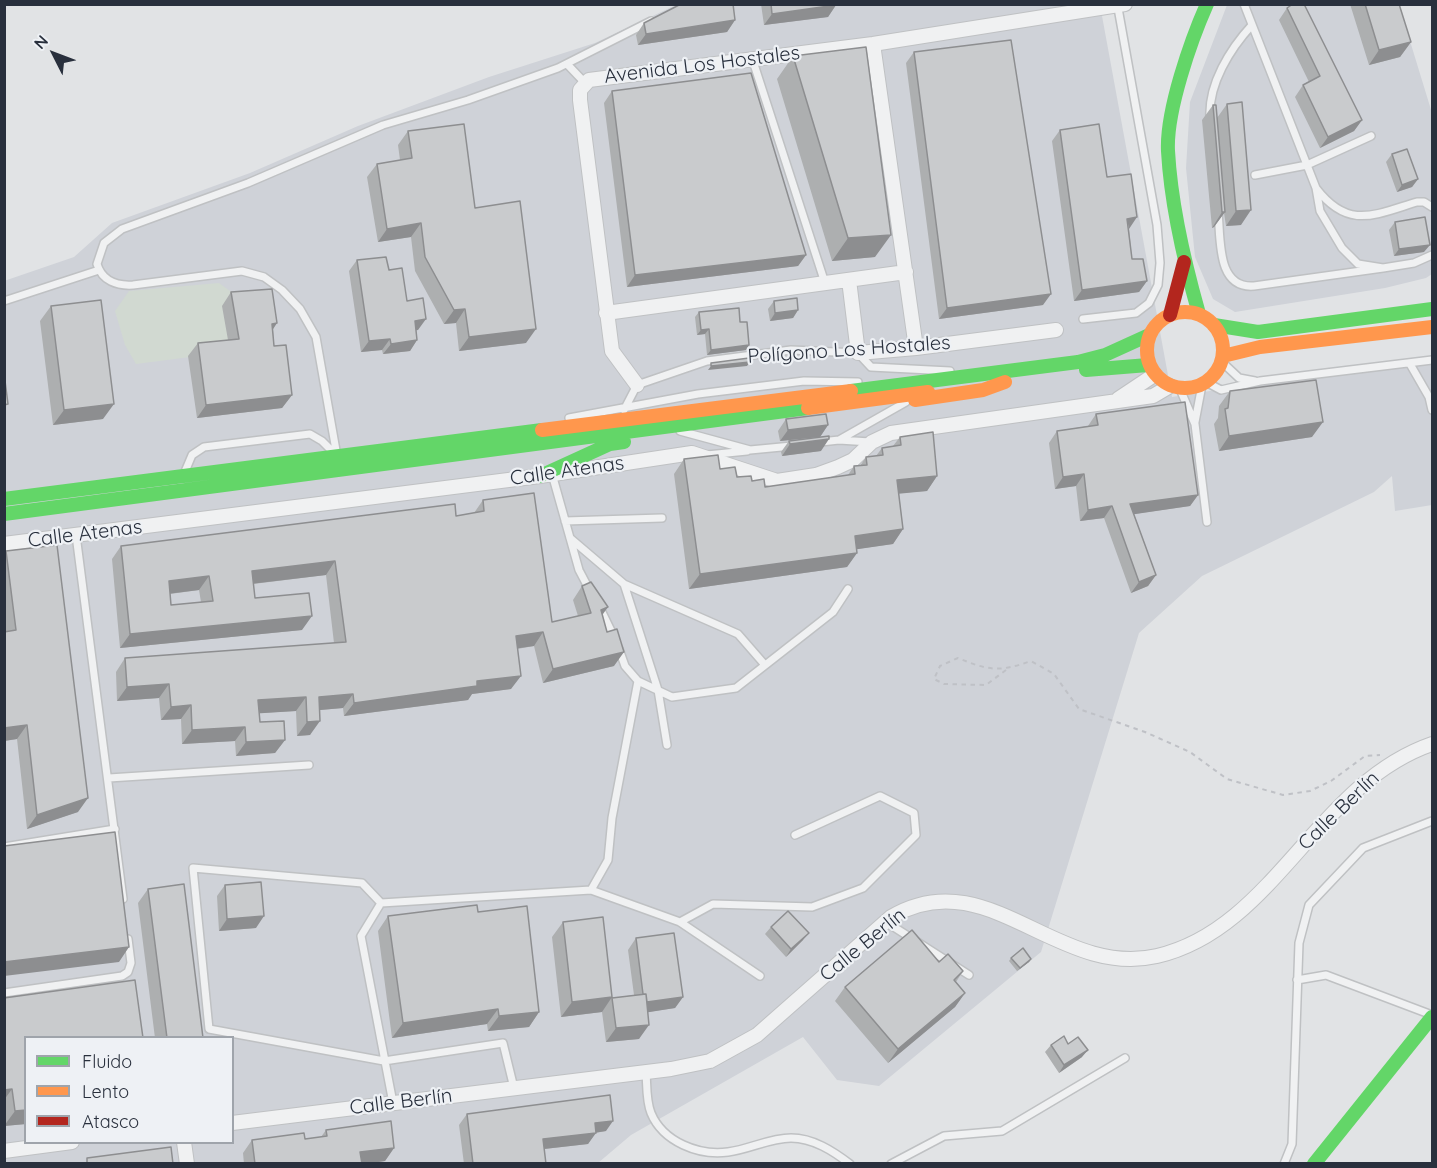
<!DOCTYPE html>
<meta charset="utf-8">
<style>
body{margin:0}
#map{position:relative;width:1437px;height:1168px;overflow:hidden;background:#e1e3e5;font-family:Quicksand,sans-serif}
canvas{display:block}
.frame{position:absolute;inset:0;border:6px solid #29303d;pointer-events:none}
.legend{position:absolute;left:24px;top:1036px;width:210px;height:108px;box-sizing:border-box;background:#eef1f5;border:2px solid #9fa4ab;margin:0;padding:8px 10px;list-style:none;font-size:18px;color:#29303d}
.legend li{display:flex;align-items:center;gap:12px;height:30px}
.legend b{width:30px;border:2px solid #9fa4ab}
.north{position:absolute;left:24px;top:24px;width:60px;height:60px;-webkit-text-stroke:4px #eef1f5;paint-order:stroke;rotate:312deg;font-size:16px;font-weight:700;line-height:24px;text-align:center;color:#29303d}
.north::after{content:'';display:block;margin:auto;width:21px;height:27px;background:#29303d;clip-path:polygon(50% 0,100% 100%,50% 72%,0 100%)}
</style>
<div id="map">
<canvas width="1437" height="1168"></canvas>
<div class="frame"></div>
<ul class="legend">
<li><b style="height:8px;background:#63d668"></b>Fluido</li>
<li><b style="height:8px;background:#ff974d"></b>Lento</li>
<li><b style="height:8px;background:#b3261e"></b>Atasco</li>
</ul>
<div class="north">N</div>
</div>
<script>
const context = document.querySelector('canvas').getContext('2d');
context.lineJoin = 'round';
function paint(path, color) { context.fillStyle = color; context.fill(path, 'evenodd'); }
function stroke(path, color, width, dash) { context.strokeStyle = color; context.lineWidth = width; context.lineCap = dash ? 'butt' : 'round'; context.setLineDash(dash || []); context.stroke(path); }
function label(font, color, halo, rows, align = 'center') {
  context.font = font + ' Quicksand,sans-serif'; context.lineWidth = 4.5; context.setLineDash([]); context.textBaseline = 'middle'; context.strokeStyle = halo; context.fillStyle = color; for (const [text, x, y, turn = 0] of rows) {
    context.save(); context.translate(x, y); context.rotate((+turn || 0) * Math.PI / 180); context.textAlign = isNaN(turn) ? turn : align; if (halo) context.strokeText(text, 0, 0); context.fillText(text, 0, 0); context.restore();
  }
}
const built = new Path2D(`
 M676 5H1100L1172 397 1432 356V505L1395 511 1392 476 1374 492 1202 576 1139 633 1041 952 879 1086 837 1080 803 1037 631 1135 598 1163H5L4 281 74 257 112 223 250 173 358 126 489 77 595 43ZM26 1038H232V1142H26Z
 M1227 5H1399L1432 113V274L1426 278 1385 288 1235 312 1213 299 1195 257 1186 168 1190 102Z`);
const green = new Path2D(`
 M219 283 248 304 228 340 229 352 136 364 125 345 115 311 129 291Z`);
const path = new Path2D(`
 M1006 670 986 685 944 684 934 679 940 666 958 658C989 671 1000 672 1031 661L1054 674 1079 709 1145 732 1190 752 1227 779 1283 795 1310 791 1331 781 1365 756 1380 755`);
const lane = new Path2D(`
 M1244 4 1316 188C1348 230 1374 215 1417 202H1424L1432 207
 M752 58 825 283
 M567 64 586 84
 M1210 118C1208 84 1230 49 1252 25
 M1255 175 1307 165 1371 136
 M1316 188 1320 211 1342 248 1358 264 1383 268 1414 263 1432 255
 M1218 213C1221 238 1216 289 1254 286L1383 268
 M4 301 99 270
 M1083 319 1136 313 1149 303 1158 285 1160 263 1157 225 1118 8
 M1222 362 1239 378 1255 381
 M1410 364 1429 397 1432 410
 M1206 382 1221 390 1260 381 1432 360
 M1180 389 1195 424 1207 522
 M624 410 637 385 707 361 791 350 858 353 871 367 950 371
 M569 418 698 394 804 381 858 382
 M1195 422 1202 385
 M680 431 750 450 792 446
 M839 440 870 442
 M821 442 839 440 906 402
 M707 455 747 451
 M337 456 316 337 300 309 282 290 264 277 242 271 133 285C117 286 102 281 97 264L104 243 122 229 248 183 383 125 468 100 558 68 651 21
 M184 474 192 455 204 447 310 434 322 441 336 455
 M552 474 579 570 590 591
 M565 521 662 518
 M76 535 123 899
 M570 538 624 584 658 690 667 745
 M624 584 738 634 765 665
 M599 606 615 639
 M619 649 625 666 638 681 672 697 736 688 833 612 848 589
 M109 778 309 765
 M4 847 115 829
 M591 890 608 860 612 818 638 681
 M381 903 362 883 193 868 209 1029 384 1061 503 1043 514 1088
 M680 922 713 904 812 907 863 888 916 835 914 813 880 796 795 835
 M886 922 969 975
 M1297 980 1326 975 1432 1015
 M4 993 122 976 128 972 131 963 128 939
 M646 1072C647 1085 646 1101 651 1113 663 1142 699 1156 728 1152 750 1149 770 1138 791 1138 813 1138 833 1151 850 1164
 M393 1103 361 936 381 903 591 890 680 922 760 976
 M891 1164 944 1136 1002 1131 1125 1058
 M1284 1164 1292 1144 1299 943 1309 905 1363 848 1432 821`);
const street = new Path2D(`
 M873 44 916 348
 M849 280 858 353 916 348 1056 330
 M606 313 906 272
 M637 385 612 351 580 100V90L589 80 873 44 1125 4
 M1118 399 1154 375
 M4 544 540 476 692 453 777 481 816 475 838 467 853 460 872 442 891 433 1153 396 1170 386
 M232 1123 671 1069 710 1061 757 1035 891 917C987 860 1057 979 1157 956 1274 929 1316 784 1432 744
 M184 1142 187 1164
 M4 1151 72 1142`);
const fast = new Path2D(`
 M1199 314C1184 261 1171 206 1168 151 1166 111 1191 40 1207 4
 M1214 325 1258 332 1432 309
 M1086 370 1148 365
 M851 391 1078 362 1105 355 1149 335
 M540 476 610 444 624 442
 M4 499 542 430
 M4 514 808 408
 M1314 1164 1432 1017`);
const slow = new Path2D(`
 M1147 350a38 38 0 1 1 76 0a38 38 0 1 1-76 0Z
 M1223 356 1260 347 1432 327
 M915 400 983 390 1005 382
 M808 408 928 392
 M542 430 851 391`);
const jam = new Path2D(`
 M1170 315 1184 262`);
const wall = new Path2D(`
 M761 4H836V5L828 17 764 25Z
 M1350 4H1399L1411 42 1400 57 1369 65Z
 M1287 8 1362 120 1354 131 1320 148 1295 97 1303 85 1309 82 1279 20Z
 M735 20 727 32 638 45 636 35 644 23Z
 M914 52 1043 305 939 319 906 63Z
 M793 56 875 257 832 261 777 79Z
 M612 91 806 255 798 266 627 287 604 103Z
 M1227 104 1241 225 1226 226 1224 213 1214 227 1212 228 1202 120 1213 105 1217 118Z
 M1060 130 1107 177 1129 229 1132 259 1147 281 1139 292 1074 301 1052 141Z
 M408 131 475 208 526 343 459 351 456 323 444 324 415 271 411 237 378 242 367 177 377 164 400 160 398 145Z
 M1392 154 1418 179 1412 187 1397 192 1386 162Z
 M1395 222 1424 252 1394 256 1389 230Z
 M357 260 389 270 407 301 418 330H416L417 340 410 351 383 354 382 350 361 352 349 271Z
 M231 292 273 330 274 346 292 395 282 408 197 418 188 356 198 343 228 340 222 306Z
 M774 301 798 310 793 318 770 321 768 309Z
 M51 306 103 419 53 425 40 321Z
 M699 312 740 322 749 345 746 350 707 355 705 334 697 335 695 317Z
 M1230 391 1312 437 1219 451 1214 424 1218 418 1219 406Z
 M1096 414 1198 495 1190 506 1134 514 1156 575 1148 586 1131 593 1104 518 1080 521 1076 486 1055 489 1049 443 1057 431 1088 426Z
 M786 419 828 425 820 437 780 441 778 431Z
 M900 437 937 476 927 491 899 493 903 529 893 544 857 549V553L847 567 689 589 674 474 684 459 720 469 737 477 752 481 765 487 848 475 854 466H860L866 457 876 456 882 448 893 446Z
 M789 441 821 451 782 456 781 452Z
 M483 500 552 622 578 616 573 600 582 586 602 615 614 666 543 683 534 646 517 649 511 689 472 694 468 700 344 716 343 708 319 710 310 735 297 736 296 711 259 713 260 722 285 740 275 753 236 756 235 741 182 744 181 719 161 720 159 698 117 701 116 672 125 658 334 643 326 575 253 584 255 598 302 630 120 648 112 559 121 546 456 516 474 513ZM199 590 201 602 171 605 170 594Z
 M6 551 78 812 27 829 17 739 4 741V553Z
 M225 885 256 928 219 931 217 896Z
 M148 889 203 1038H155L138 903Z
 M478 912 539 1012 529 1027 488 1031 487 1024 392 1038 378 931 388 916Z
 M563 922 612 998 634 995 628 950 636 938 683 997 675 1008 648 1012 639 1039 606 1042 602 1012 561 1017 552 937Z
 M771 927 803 940 786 957 765 934Z
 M1011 958 1031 959 1029 962 1017 971 1009 961Z
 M939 962 963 971 956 982 965 993 955 1007 888 1063 835 1001 845 987Z
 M4 998 26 1038V1124L4 1126Z
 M1051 1045 1082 1057 1059 1073 1045 1052Z
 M467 1114 606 1131 595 1133 588 1144 544 1149 546 1164H464L459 1125Z
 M326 1130 394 1148 385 1161 365 1164H244L243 1153 252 1140 305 1139 321 1137Z`);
const shadedWall = new Path2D(`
 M836 5 828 17 764 25 772 14Z
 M735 20 727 32 638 45 646 34Z
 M1411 42 1400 57 1369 65 1379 50Z
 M1362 120 1354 131 1320 148 1328 137Z
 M1418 179 1412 187 1397 192 1402 185Z
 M1251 210 1241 225 1226 226 1236 211Z
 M1222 212H1225L1214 227 1212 228Z
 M1137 217 1129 229 1127 219Z
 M421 223 411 237 378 242 387 229Z
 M891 235 875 257 832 261 848 238Z
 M1430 245 1424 252 1394 256 1399 249Z
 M806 255 798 266 627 287 635 275Z
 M1147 281 1139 292 1074 301 1082 290Z
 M1051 294 1043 305 939 319 947 308Z
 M465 309 456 323 444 324 454 310Z
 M798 310 793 318 770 321 775 313Z
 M426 319 418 330 407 332 415 321Z
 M277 323 268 337 272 324Z
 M536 329 526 343 459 351 469 337Z
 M709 329 705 334 697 335 701 330Z
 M390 339 382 350 361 352 369 341Z
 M417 340 410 351 383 354 391 344Z
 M749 345 746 350 707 355 711 350Z
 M750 362 747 366 708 370 711 366Z
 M292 395 282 408 197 418 206 405Z
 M114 404 103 419 53 425 64 410Z
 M1323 422 1312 437 1219 451 1229 436Z
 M828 425 820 437 780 441 788 430Z
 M829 439 821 451 782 456 790 444Z
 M1084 474 1076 486 1055 489 1063 477Z
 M937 476 927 491 886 495 897 480Z
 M1198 495 1190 506 1122 516 1130 504Z
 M1112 506 1104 518 1080 521 1088 510Z
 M903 529 893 544 845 551 855 536Z
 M857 553 847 567 689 589 700 574Z
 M335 561 326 575 242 585 252 571Z
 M1156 575 1148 586 1131 593 1139 582Z
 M209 576 199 590 159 595 169 581Z
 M608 607 598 621 601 610Z
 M312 616 302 630 120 648 130 634Z
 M543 632 534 646 506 650 516 636Z
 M624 652 614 666 543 683 553 669Z
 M521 676 511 689 472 694 468 700 344 716 354 703 477 681Z
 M169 684 159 698 117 701 127 687Z
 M353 694 343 708 309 711 319 697Z
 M306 697 296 711 249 714 258 700Z
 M191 705 181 719 161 720 171 707Z
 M320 721 310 735 297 736 307 722Z
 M27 725 17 739 4 741V728Z
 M245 727 235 741 182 744 192 730Z
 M285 740 275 753 236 756 246 742Z
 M88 798 78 812 27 829 37 815Z
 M264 916 256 928 219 931 227 919Z
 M809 933 803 940 786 957 791 949Z
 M129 947 119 962 4 976V962Z
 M1031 959 1029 962 1017 971 1020 968Z
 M965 993 955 1007 888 1063 898 1049Z
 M612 997 602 1012 561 1017 572 1002Z
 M683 997 675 1008 637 1014 645 1002Z
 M498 1009 487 1024 392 1038 403 1023Z
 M539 1012 529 1027 488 1031 499 1016Z
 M649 1025 639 1039 606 1042 616 1028Z
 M1088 1050 1082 1057 1059 1073 1064 1065Z
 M12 1089 4 1100V1090Z
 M26 1110V1124L4 1126 15 1111Z
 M613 1121 606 1131 587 1134 596 1133 588 1144 535 1150 543 1139 595 1123Z
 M394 1148 385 1161 365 1164H353L360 1152Z`);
const building = new Path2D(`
 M681 4H733L735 20 646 34 644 23Z
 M771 4H836V5L772 14Z
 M1293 4H1304L1362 120 1328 137 1303 85 1320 76 1287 8Z
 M1365 4H1399L1411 42 1379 50Z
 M1011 40 1051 294 947 308 914 52Z
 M866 47 891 235 848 238 793 56Z
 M751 73 806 255 635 275 612 91Z
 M1242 102 1251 210 1236 211 1227 104Z
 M1213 105H1216L1225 212H1222Z
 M464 124 475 208 520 201 536 329 469 337 465 309 454 310 425 257 421 223 387 229 377 164 412 158 408 131Z
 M1099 124 1107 177 1131 174 1137 217 1127 219 1132 259H1143L1147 281 1082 290 1060 130Z
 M1407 149 1418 179 1402 185 1392 154Z
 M1425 217 1430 245 1399 249 1395 222Z
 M386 257 389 270 402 268 407 301 423 298 426 319 415 321 417 340 391 344 390 339 369 341 357 260Z
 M272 289 277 323 272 324 274 346 286 345 292 395 206 405 198 343 239 339 231 292Z
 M797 298 798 310 775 313 774 301Z
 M101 300 114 404 64 410 51 306Z
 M739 308 740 322H747L749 345 711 350 709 329 701 330 699 312Z
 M749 358 750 362 711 366V363Z
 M4 373 8 404 4 405Z
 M1316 380 1323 422 1229 436 1225 409 1228 408 1230 391Z
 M1185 402 1198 495 1130 504 1156 575 1139 582 1112 506 1088 510 1084 474 1063 477 1057 431 1098 425 1096 414Z
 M826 414 828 425 788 430 786 419Z
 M933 432 937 476 897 480 903 529 855 536 857 553 700 574 684 459 718 455 720 469 735 467 737 477 751 476 752 481 764 479 765 487 855 474 854 466 867 465 866 457 883 455 882 448 901 445 900 437Z
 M829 436V439L790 444 789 441Z
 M534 493 552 622 591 613 582 586 591 582 608 607 601 610 607 632 617 629 624 652 553 669 543 632 516 636 521 676 477 681V686L354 703 353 694 319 697 320 721 307 722 306 697 258 700 260 722 284 721 285 740 246 742 245 727 192 730 191 705 171 707 169 684 127 687 125 658 346 642 335 561 252 571 255 598 309 593 312 616 130 634 121 546 455 504 456 516 484 511 483 500ZM209 576 213 601 171 605 169 581Z
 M57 545 88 798 37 815 27 725 4 728V632L16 630 6 551Z
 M115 832 129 947 4 962V846Z
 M261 882 264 916 227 919 225 885Z
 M184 884 203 1038H167L148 889Z
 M477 905 478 912 527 906 539 1012 499 1016 498 1009 403 1023 388 916Z
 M788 911 809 933 791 949 771 927Z
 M603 917 612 997 572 1002 563 922Z
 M912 930 939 962 948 954 963 971 954 980 965 993 898 1049 845 987Z
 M674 933 683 997 647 1002 646 994H643L636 938Z
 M1023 948 1031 959 1020 968 1011 958Z
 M135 980 143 1038H26V1110L15 1111 12 1089 4 1090V998Z
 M646 994 649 1025 616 1028 612 998Z
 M1064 1036 1068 1044 1078 1037 1088 1050 1064 1065 1051 1045Z
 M610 1095 613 1121 595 1123 596 1133 543 1139 546 1164H473L467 1114Z
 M391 1121 394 1148 360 1152 362 1164H255L252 1140 304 1133 305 1139 327 1136 326 1130Z
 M171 1147 173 1164H87V1158Z`);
const streetNames = [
 ["Avenida Los Hostales",702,65,-7],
 ["Polígono Los Hostales",849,350,-4],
 ["Calle Atenas",567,471,-8],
 ["Calle Atenas",85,534,-7],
 ["Calle Berlín",1339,811,-44],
 ["Calle Berlín",863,945,-39],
 ["Calle Berlín",401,1102,-7]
];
paint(built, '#cfd2d8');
paint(green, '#d1d9d1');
stroke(lane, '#bfc1c3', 10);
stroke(street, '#bfc1c3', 16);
stroke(path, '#bfc1c6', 2, [4.5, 4.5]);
stroke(lane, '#f0f1f2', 7);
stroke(street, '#f0f1f2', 14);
stroke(fast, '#63d668', 14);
stroke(slow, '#ff974d', 14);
stroke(jam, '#b3261e', 14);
paint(wall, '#adafb0');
paint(shadedWall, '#8d8e90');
paint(building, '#c9cbcd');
stroke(building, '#8d8e90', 1.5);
label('20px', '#29303d', '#eef1f5', streetNames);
</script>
